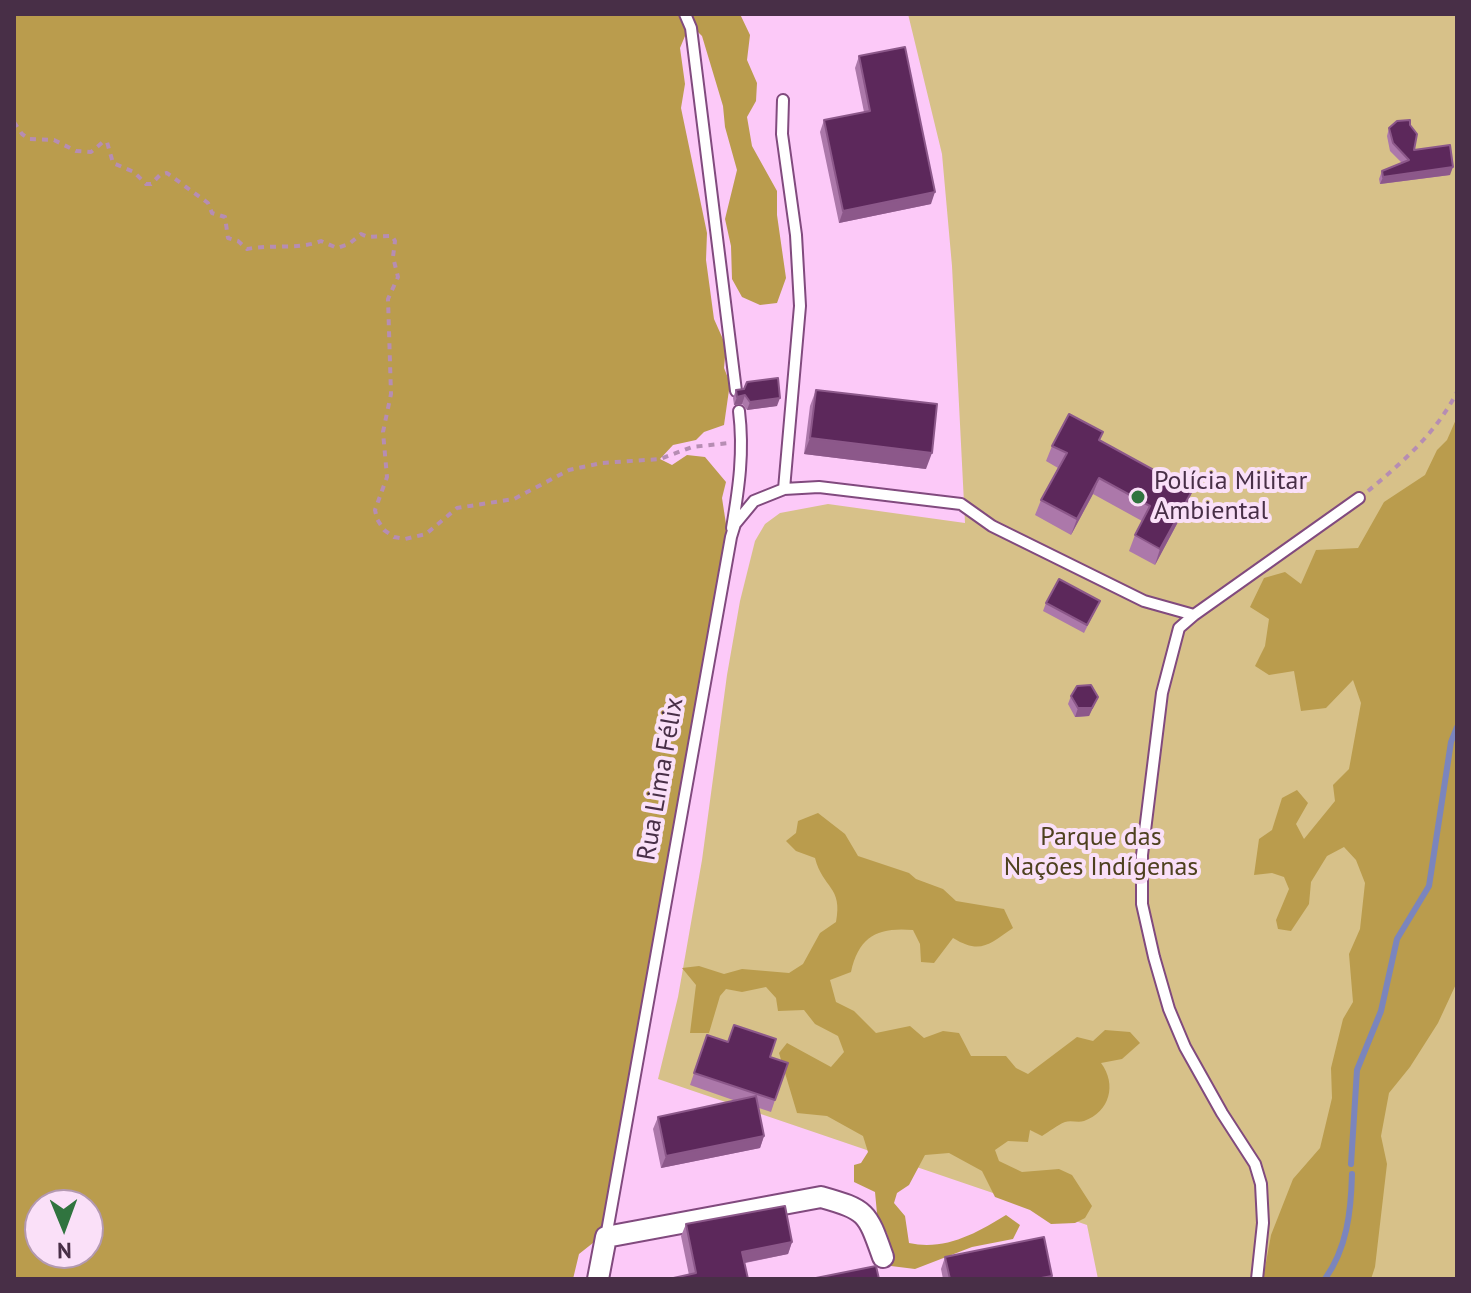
<!DOCTYPE html>
<meta charset="utf-8">
<style>
body{margin:0}
#map{position:relative;width:1471px;height:1293px;overflow:hidden;background:#fcc9f8;font-family:"PT Sans",sans-serif}
canvas{display:block}
.frame{position:absolute;inset:0;border:16px solid #482f47;pointer-events:none}
.north{position:absolute;left:24px;top:1189px;width:80px;height:80px;box-sizing:border-box;background:#fae0f8;border:2px solid #b399b1;border-radius:50%;rotate:179deg;font-size:22px;font-weight:700;line-height:32px;text-align:center;color:#482f47}
.north::after{content:'';display:block;margin:auto;width:28px;height:36px;background:#30743f;clip-path:polygon(50% 0,100% 100%,50% 72%,0 100%)}
</style>
<div id="map">
<canvas width="1471" height="1293"></canvas>
<div class="frame"></div>
<div class="north">N</div>
</div>
<script>
const context = document.querySelector('canvas').getContext('2d');
context.lineJoin = 'round';
function paint(path, color) { context.fillStyle = color; context.fill(path, 'evenodd'); }
function stroke(path, color, width, dash) { context.strokeStyle = color; context.lineWidth = width; context.lineCap = dash ? 'butt' : 'round'; context.setLineDash(dash || []); context.stroke(path); }
function label(font, color, halo, rows, align = 'center') {
  context.font = font + ' "PT Sans",sans-serif'; context.lineWidth = 8; context.setLineDash([]); context.textBaseline = 'middle'; context.strokeStyle = halo; context.fillStyle = color; for (const [text, x, y, turn = 0] of rows) {
    context.save(); context.translate(x, y); context.rotate((+turn || 0) * Math.PI / 180); context.textAlign = isNaN(turn) ? turn : align; if (halo) context.strokeText(text, 0, 0); context.fillText(text, 0, 0); context.restore();
  }
}
const green = new Path2D(`
 M908 14H1457V1279H1098L1087 1225 658 1079 678 997 702 860 727 675 740 601 755 541 765 524 780 513 828 504 965 523 952 266 942 154Z`);
const forest = new Path2D(`
 M14 14H740L750 35 747 60 757 83 756 101 747 117 752 146 777 191V215L786 278 777 303 760 305 742 297 732 279 731 246 725 219 737 170 725 127 723 106 702 36 690 24 680 48 685 84 681 108 707 233 706 260 714 319 726 346 724 368 730 383 724 425 704 432 696 440 673 445 660 459 672 465 687 455 705 457 726 482 722 498 728 537 603 1235 579 1254 573 1279H14ZM40 1205H88V1253H40Z
 M1457 417V982L1438 1023 1410 1067 1389 1093 1381 1136 1387 1164 1375 1267 1371 1279H1263L1271 1235 1293 1179 1320 1148 1332 1098 1331 1068 1343 1019 1353 1002 1349 954 1360 929 1365 883 1356 860 1344 847 1327 856 1311 882 1309 904 1291 931 1278 929 1276 920 1289 889 1284 877 1272 873 1254 875 1259 839 1272 830 1282 798 1297 790 1308 803 1296 824 1304 839 1335 801 1333 785 1349 769 1361 703 1353 680 1326 708 1301 711 1294 671 1269 675 1255 666 1265 646 1269 619 1250 607 1264 578 1285 572 1301 584 1316 550 1358 548 1384 502 1425 475 1437 450 1447 440Z
 M818 813 845 834 858 856 909 873 916 879 943 889 956 901 1004 909 1013 928C989 944 981 955 953 938L934 963 921 962 920 944 913 930C878 927 859 936 851 972L830 980 836 1002 854 1011 876 1033 910 1026 924 1038 943 1031 959 1033 971 1056H1006L1016 1068 1028 1074 1077 1037 1093 1041 1105 1030 1130 1032 1140 1043 1122 1059 1101 1063C1117 1084 1110 1112 1084 1121 1078 1123 1071 1120 1065 1122 1057 1125 1049 1132 1042 1136L1030 1130 1028 1142 1008 1141 995 1150 999 1161 1022 1172 1059 1169 1072 1175 1092 1206 1085 1218 1075 1223 1051 1224 1030 1210 995 1197 982 1171 949 1153 925 1155 909 1185 897 1193 894 1203 905 1216 909 1243C945 1251 977 1233 1006 1215L1020 1225 1013 1239 972 1247 915 1269 891 1266 887 1233 878 1224 875 1192 854 1182V1165L861 1163 868 1152 863 1136 827 1116 797 1113 779 1053 787 1043 831 1067 844 1052 838 1036 815 1024 804 1010 778 1011 776 998 766 987 742 992 726 989 720 996 709 1033H690L696 985 682 968 699 966 724 974 742 969 789 973 803 964 820 933 836 922C843 886 823 889 815 858L796 851 786 841 796 833 798 821Z`);
const stream = new Path2D(`
 M1351 1164 1357 1070 1381 1011 1397 939 1429 886 1451 742 1457 727
 M1325 1279C1347 1248 1351 1212 1352 1174`);
const path = new Path2D(`
 M14 122 22 134 29 139 54 140 76 151 91 152 103 142H107L113 163 134 172 146 184H151L160 175 167 173 208 203 212 213 225 217 228 238 238 241 247 249C271 244 299 250 321 241L337 248 349 244 361 234 368 237 392 236 395 241 393 257 398 277 388 299 391 394 383 432 387 477 375 510 377 519 384 530 394 537 405 539 426 534 457 508 514 499 569 470 602 463 660 459 692 447 729 443
 M1368 491C1403 462 1436 433 1457 392`);
const service = new Path2D(`
 M685 14 691 28 736 391
 M783 100 782 134 796 235 800 306 784 489
 M732 528C739 487 744 452 739 411
 M1194 615 1179 628 1162 693 1142 855V904L1154 957 1169 1009 1185 1047 1222 1113 1255 1164 1261 1184 1263 1223 1257 1279
 M606 1237 731 537 735 524 754 501 784 489 819 487 961 504 992 526 1144 601 1194 615 1359 498`);
const minor = new Path2D(`
 M598 1279 606 1237 821 1197C867 1210 867 1212 883 1257`);
const wall = new Path2D(`
 M859 56 931 204 839 223 820 132 824 120 864 112 855 68Z
 M1410 125 1414 150 1450 175 1380 184 1379 179 1382 171 1402 163 1390 151 1387 136 1389 128Z
 M736 390 777 406 747 410 742 404 734 405 733 398Z
 M816 390 926 469 804 454 810 406Z
 M1100 441 1192 491 1186 507 1155 565 1129 551 1135 535 1142 521 1093 494 1071 535 1035 515 1041 500 1058 468 1046 461 1052 446Z
 M1100 601 1084 633 1043 611 1046 603Z
 M1071 696 1098 697 1089 716 1075 717 1068 704Z
 M707 1035 770 1057 775 1100 771 1112 759 1108 764 1136 760 1148 661 1168 653 1129 658 1117 736 1101 690 1085Z
 M686 1224 792 1242 788 1254 689 1275 681 1236Z
 M945 1257 1051 1279H943L941 1269Z`);
const shadedWall = new Path2D(`
 M1453 167 1450 175 1380 184 1383 177Z
 M935 192 931 204 839 223 843 211Z
 M745 395 742 404 734 405 737 397Z
 M780 398 777 406 747 410 750 402Z
 M810 438 932 453 926 469 804 454Z
 M1099 478 1093 494 1071 535 1077 519Z
 M1192 491 1186 507 1155 565 1160 549Z
 M1098 697 1089 716 1075 717 1078 708Z
 M764 1136 760 1148 661 1168 666 1156Z
 M792 1242 788 1254 738 1264 742 1252Z`);
const building = new Path2D(`
 M905 47 935 192 843 211 824 120 870 111 859 56Z
 M1410 120V125L1417 134 1414 150 1450 145 1453 167 1383 177 1382 171 1409 160 1393 143 1389 128 1397 121Z
 M778 378 780 398 750 402 745 395 737 397 736 390 744 389 747 382Z
 M816 390 937 404 932 453 810 438Z
 M1069 414 1103 432 1099 440 1192 491 1160 549 1135 535 1150 506 1099 478 1077 519 1041 500 1067 453 1052 446Z
 M1059 579 1100 601 1087 625 1046 603Z
 M1091 685 1098 697 1092 708H1078L1071 696 1077 686Z
 M734 1025 776 1039 770 1057 788 1063 775 1100 694 1073 707 1035 728 1042Z
 M756 1096 764 1136 666 1156 658 1117Z
 M785 1206 792 1242 742 1252 748 1279H669L696 1273 686 1224Z
 M1044 1237 1052 1276 1036 1279H950L945 1257Z
 M876 1266 879 1279H811Z`);
const markers = [
 [1138,497,8,"#30743f"]
];
const poiNames = [
 ["Polícia Militar",1154,482],
 ["Ambiental",1154,512]
];
const streetNames = [
 ["Rua Lima Félix",661,779,-80]
];
const parkNames = [
 ["Parque das",1101,838],
 ["Nações Indígenas",1101,868]
];
paint(green, '#d7c189');
paint(forest, '#ba9c4d');
stroke(stream, '#7b85bd', 6);
stroke(service, '#814a7e', 14);
stroke(minor, '#814a7e', 24);
stroke(path, '#b68db3', 4, [6, 6]);
stroke(service, '#fff', 10);
stroke(minor, '#fff', 20);
paint(wall, '#ac78aa');
paint(shadedWall, '#8c588a');
paint(building, '#5c285b');
stroke(building, '#8c588a', 2);
for (const [x, y, r, color] of markers) { const dot = new Path2D(); dot.arc(x, y, r, 0, 2 * Math.PI); context.fillStyle = color; context.fill(dot); stroke(dot, '#fae0f8', 3); }
label('26px', '#482f47', '#fae0f8', poiNames, 'left');
label('26px', '#482f47', '#fae0f8', streetNames);
label('26px', '#4e411f', '#fae0f8', parkNames);
</script>
